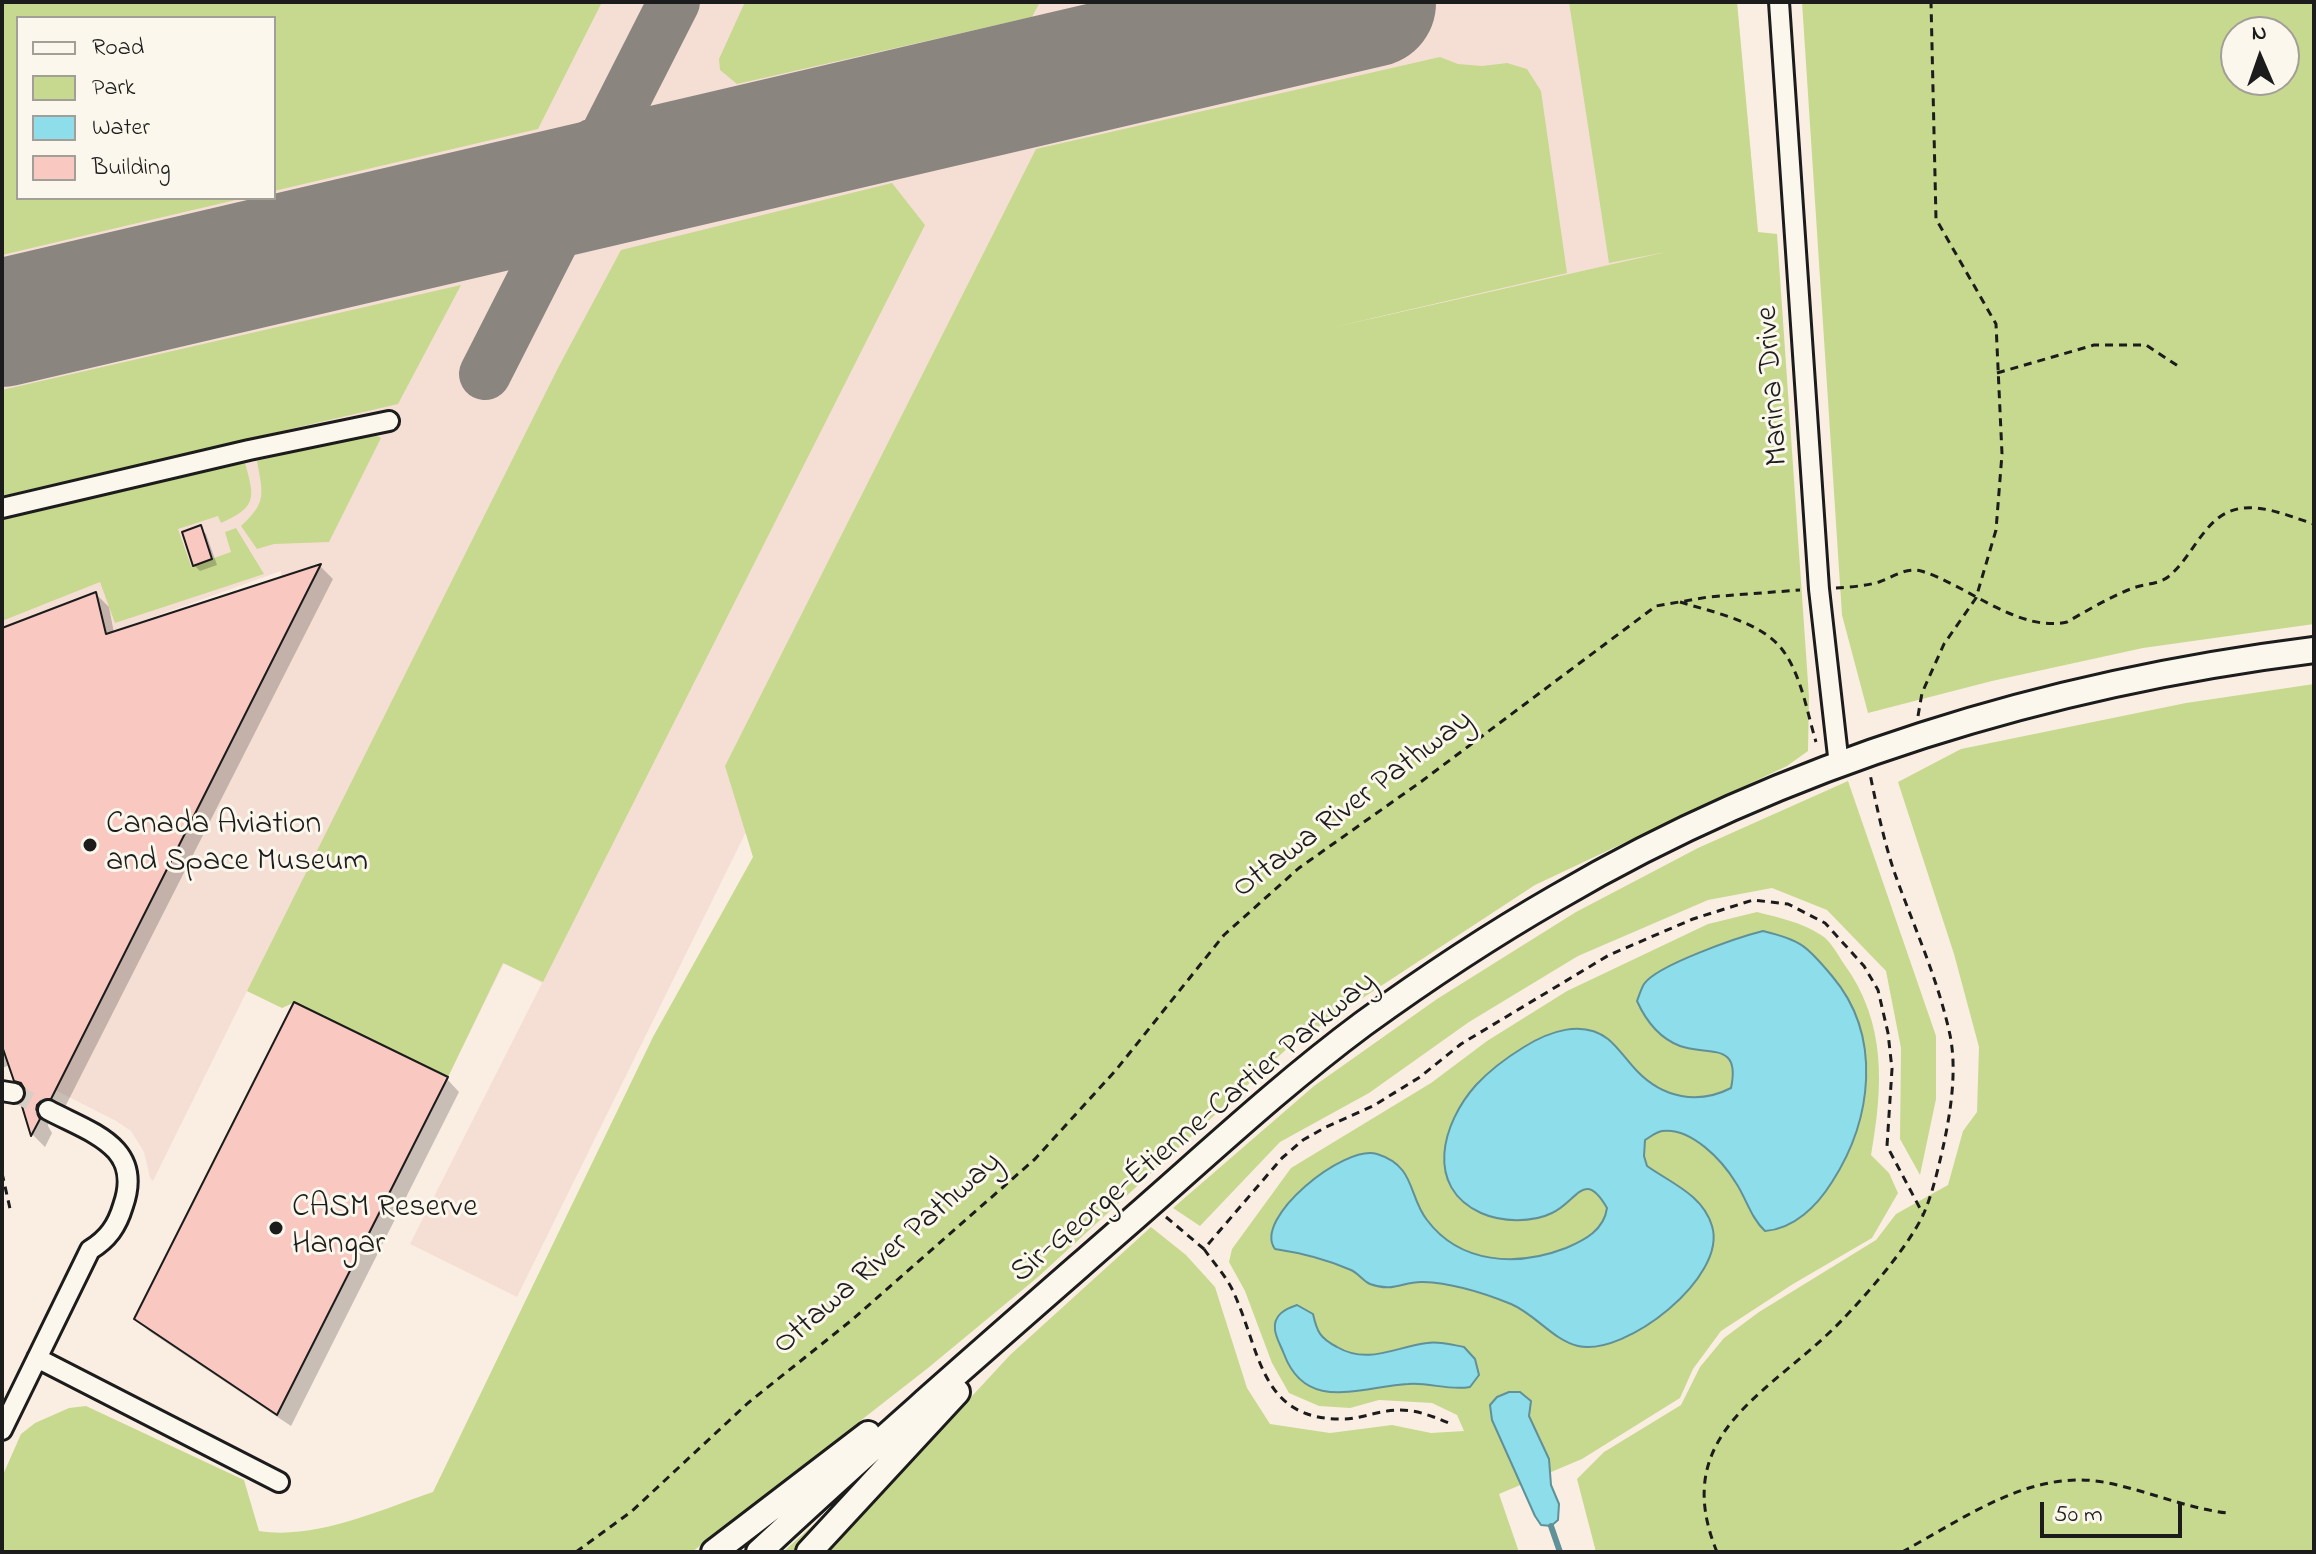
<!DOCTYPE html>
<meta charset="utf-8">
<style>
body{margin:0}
#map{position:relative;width:2316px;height:1554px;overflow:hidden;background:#faeee3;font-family:"Indie Flower",sans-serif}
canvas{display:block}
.frame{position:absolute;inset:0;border:4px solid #1c1c1c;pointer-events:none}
.legend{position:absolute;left:16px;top:16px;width:260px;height:184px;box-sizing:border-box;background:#fbf7ec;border:2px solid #a29f99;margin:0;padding:10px 14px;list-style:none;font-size:24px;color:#1c1c1c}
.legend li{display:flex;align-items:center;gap:16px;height:40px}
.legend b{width:40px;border:2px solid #a29f99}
.north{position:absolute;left:2220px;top:16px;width:80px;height:80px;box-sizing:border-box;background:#fbf7ec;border:2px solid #a29f99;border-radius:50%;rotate:358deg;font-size:22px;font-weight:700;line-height:32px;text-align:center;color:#1c1c1c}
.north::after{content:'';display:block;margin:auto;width:28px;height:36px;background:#1c1c1c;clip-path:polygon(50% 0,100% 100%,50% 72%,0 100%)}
.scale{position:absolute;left:2040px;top:1502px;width:142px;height:36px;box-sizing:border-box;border:4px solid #1c1c1c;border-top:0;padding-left:10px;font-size:24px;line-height:28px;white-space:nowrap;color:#1c1c1c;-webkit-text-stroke:6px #fbf7ec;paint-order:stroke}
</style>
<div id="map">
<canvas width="2316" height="1554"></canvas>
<div class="frame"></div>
<ul class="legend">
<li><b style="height:10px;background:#fbf7ec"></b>Road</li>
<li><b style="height:22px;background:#c7d98e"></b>Park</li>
<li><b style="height:22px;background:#8dddea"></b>Water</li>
<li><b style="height:22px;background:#f8c8c1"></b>Building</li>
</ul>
<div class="north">N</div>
<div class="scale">50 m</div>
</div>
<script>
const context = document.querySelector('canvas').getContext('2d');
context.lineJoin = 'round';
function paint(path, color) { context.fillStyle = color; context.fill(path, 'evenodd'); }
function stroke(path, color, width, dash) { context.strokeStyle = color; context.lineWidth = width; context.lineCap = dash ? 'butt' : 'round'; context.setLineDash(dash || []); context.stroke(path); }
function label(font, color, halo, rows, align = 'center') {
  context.font = font + ' "Indie Flower",sans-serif'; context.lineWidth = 6; context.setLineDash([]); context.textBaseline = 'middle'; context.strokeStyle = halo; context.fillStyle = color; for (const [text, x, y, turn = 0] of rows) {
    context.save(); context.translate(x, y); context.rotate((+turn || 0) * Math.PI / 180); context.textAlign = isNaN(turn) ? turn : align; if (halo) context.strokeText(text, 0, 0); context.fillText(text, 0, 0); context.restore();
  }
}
const built = new Path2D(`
 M2 2H1737L1758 232 1255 344 745 834 517 1297 410 1244 542 983 504 963 448 1077 295 1002 282 1008 247 991 153 1181 150 1178 144 1152 131 1131 116 1121 53 1089 282 641 281 571 106 634 96 592 2 628ZM18 18H274V198H18Z`);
const green = new Path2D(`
 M2 2H602L538 129 274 191V18H18V198H244L2 255Z
 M745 2H1040L1032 17 737 84 720 70 719 59Z
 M1569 2H1737L1758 232 1777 234 1809 697 1808 751 1787 766 1535 885 1291 1045 1038 1277 928 1368 692 1552H2V1477L21 1434 35 1423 69 1408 86 1406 244 1480 259 1531C315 1540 380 1510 433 1492L653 1037 753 857 725 766 1036 149 1440 57 1458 64 1482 66 1507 63 1527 69 1541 91 1567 273 1330 328 1666 252 1609 263Z
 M1802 2H2314V624L2143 648 1992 681 1868 713 1842 615ZM2236 32H2284V80H2236Z
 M892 183 925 225 543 982 503 963 448 1077 295 1002 282 1008 247 991 559 366 621 250Z
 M461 285 398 404 2 496V390Z
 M371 433 381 438 329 542 274 544 257 549 241 526C267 502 263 495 257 461Z
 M245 463C255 498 257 507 221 523L218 516 178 529 191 566 231 552 225 532 236 528 264 574 115 623 100 582 2 621V520Z
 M2314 684V1552H1596L1577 1479 1604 1452 1681 1405 1700 1367 1724 1338 1759 1312 1876 1240 1896 1214 1948 1185 1963 1131 1977 1112 1979 1047 1954 954 1898 782 1961 749 2186 703Z
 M1848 781 1936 1036V1099L1920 1175 1900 1139 1901 1048 1886 971 1827 910 1772 888 1708 900 1578 956 1469 1022 1369 1093 1280 1142 1200 1226 1173 1208 1314 1086 1437 999 1576 912 1698 848Z
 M1757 912C1780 918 1801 922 1821 935 1831 941 1838 955 1844 964 1887 1023 1883 1087 1871 1155L1889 1173 1898 1193 1872 1238 1793 1284 1721 1331 1693 1369 1680 1398 1582 1459 1499 1494 1519 1552H828L1010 1355 1151 1227 1186 1255 1215 1287 1247 1388 1270 1424 1330 1433 1392 1425 1431 1433 1464 1431 1457 1415 1432 1403 1379 1400 1350 1408 1319 1406 1289 1393 1272 1363 1245 1291 1229 1262 1232 1249 1291 1168 1431 1083 1487 1041 1567 991 1708 924Z
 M831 1509H838L796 1552H783Z`);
const water = new Path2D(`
 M1763 931C1801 940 1807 946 1832 976 1883 1036 1872 1120 1832 1182 1817 1206 1794 1229 1765 1231 1751 1218 1746 1198 1736 1183 1722 1160 1691 1127 1662 1131 1656 1132 1650 1137 1645 1140L1644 1156 1647 1166C1671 1183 1703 1195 1712 1226 1728 1277 1625 1357 1578 1346 1553 1340 1535 1314 1511 1304 1484 1293 1453 1283 1423 1282 1403 1281 1394 1293 1370 1284 1363 1281 1358 1273 1351 1270 1326 1259 1302 1253 1275 1249 1252 1219 1344 1144 1377 1154 1416 1166 1408 1196 1427 1220 1460 1264 1517 1267 1566 1248 1585 1240 1604 1230 1607 1208 1584 1168 1577 1202 1552 1213 1532 1223 1501 1222 1481 1213 1424 1187 1442 1123 1476 1085 1490 1070 1506 1058 1524 1047 1548 1032 1582 1019 1608 1039 1619 1048 1627 1061 1637 1071 1663 1098 1698 1105 1731 1088 1741 1041 1708 1056 1680 1046 1659 1038 1646 1021 1637 1001 1639 996 1641 989 1644 984 1657 965 1739 937 1763 931Z
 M1297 1305 1313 1314C1317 1332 1320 1338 1337 1347 1368 1365 1395 1347 1427 1343 1439 1341 1453 1345 1464 1347L1475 1359 1479 1375 1470 1387C1449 1391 1429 1382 1408 1384 1360 1387 1306 1413 1284 1354 1281 1346 1276 1338 1275 1330 1273 1315 1285 1309 1297 1305Z
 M1509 1392H1520L1531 1401 1529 1416 1549 1459 1551 1485 1559 1504 1558 1520 1551 1526 1541 1525 1535 1516 1492 1420 1490 1405 1497 1397Z`);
const shadow = new Path2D(`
 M200 528 206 534 217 565 200 571 194 565Z
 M321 567 333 579 63 1111 49 1118 48 1126 52 1133 45 1147 33 1135 23 1103 28 1092 15 1080 10 1065 2 1068V630L96 594 109 607 114 633Z
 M447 1079 459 1092 291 1426 149 1331 136 1318Z`);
const stream = new Path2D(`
 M1551 1526 1560 1552`);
const taxiway = new Path2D(`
 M1372 3 1376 2
 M493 209 540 186 594 144
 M565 220 581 204 629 177
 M485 374 674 2`);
const runway = new Path2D(`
 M2 323 1372 3`);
const building = new Path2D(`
 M201 525 212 559 193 566 182 532Z
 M321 564 51 1099 42 1100 37 1105 36 1111 40 1119 31 1136 21 1103 26 1096 25 1090 21 1083 14 1081 2 1046V628L96 592 106 634Z
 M294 1002 448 1077 277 1415 134 1319Z`);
const minorTunnel = new Path2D(`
 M14 1093 48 1110`);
const path = new Path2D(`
 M1997 373 2094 345H2146L2181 368
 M1836 588C1850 587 1866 586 1879 582 1893 577 1906 567 1921 571 1966 584 2018 633 2067 622 2088 610 2110 597 2133 588 2144 584 2159 584 2168 577 2185 563 2193 545 2207 529 2237 492 2276 512 2314 524
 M1680 602C1712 612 1759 621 1781 648 1801 673 1807 712 1816 742
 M1918 716 1922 693 1944 644 1976 598 1996 530 2002 454 1996 324 1936 219 1931 2
 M2 1173 11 1213
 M1166 1217 1204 1249 1282 1158 1303 1140 1326 1127 1373 1106 1420 1077 1461 1044 1609 955 1693 919 1753 900 1788 904 1825 923 1864 966 1878 990 1888 1033 1892 1069 1887 1146 1923 1214
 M1204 1249C1213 1262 1225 1275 1232 1289 1261 1349 1258 1421 1344 1419 1358 1419 1373 1413 1387 1411 1410 1407 1430 1415 1451 1424
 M576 1552 632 1511 748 1403 853 1319 1035 1159 1116 1070 1224 935 1299 868 1422 781 1656 606 1708 597 1800 590
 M1717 1552C1667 1431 1774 1392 1843 1319 1868 1293 1909 1246 1924 1213 1933 1192 1939 1165 1944 1143 1951 1110 1957 1069 1950 1035 1938 979 1914 927 1895 874 1884 842 1877 808 1870 774
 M1902 1552C1965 1518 2033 1467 2108 1483 2148 1491 2186 1508 2227 1513`);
const minor = new Path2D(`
 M1779 2 1819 589 1839 765
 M2 508 249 450 389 421
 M2 1091 14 1093
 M37 1358 279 1482
 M2 1430 90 1250C108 1239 117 1226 123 1206 144 1146 91 1133 48 1110`);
const major = new Path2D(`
 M714 1552 868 1434
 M759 1552C876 1443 997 1338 1117 1233 1198 1163 1277 1088 1363 1024 1425 979 1490 936 1556 898 1787 762 2050 683 2314 650
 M809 1552 957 1392`);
const markers = [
 [90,845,8,"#1c1c1c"],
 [276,1228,8,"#1c1c1c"]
];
const streetNames = [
 ["Marina Drive",1775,386,-94],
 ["Ottawa River Pathway",1354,806,-37],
 ["Sir-George-Étienne-Cartier Parkway",1195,1129,-40],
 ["Ottawa River Pathway",889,1255,-41]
];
const poiNames = [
 ["Canada Aviation",106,827],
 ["and Space Museum",106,864],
 ["CASM Reserve",292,1210],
 ["Hangar",292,1247]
];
paint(built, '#f5dfd5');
paint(green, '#c7d98e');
paint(water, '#8dddea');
stroke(water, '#609098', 2);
paint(shadow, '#0003');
stroke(stream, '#609098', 6);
stroke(taxiway, '#8b8580', 52);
stroke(runway, '#8b8580', 128);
paint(building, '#f8c8c1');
stroke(building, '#1c1c1c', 2);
stroke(minorTunnel, '#d9cec5', 18, [18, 9]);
stroke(minor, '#1c1c1c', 24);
stroke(major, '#1c1c1c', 30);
stroke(path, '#1c1c1c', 3, [8, 6]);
stroke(minor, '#fbf7ec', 18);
stroke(major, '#fbf7ec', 24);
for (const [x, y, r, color] of markers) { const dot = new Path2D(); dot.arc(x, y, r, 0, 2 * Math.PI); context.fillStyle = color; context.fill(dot); stroke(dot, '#fbf7ec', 3); }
label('32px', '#1c1c1c', '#fbf7ec', streetNames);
label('32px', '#1c1c1c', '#fbf7ec', poiNames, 'left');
</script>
